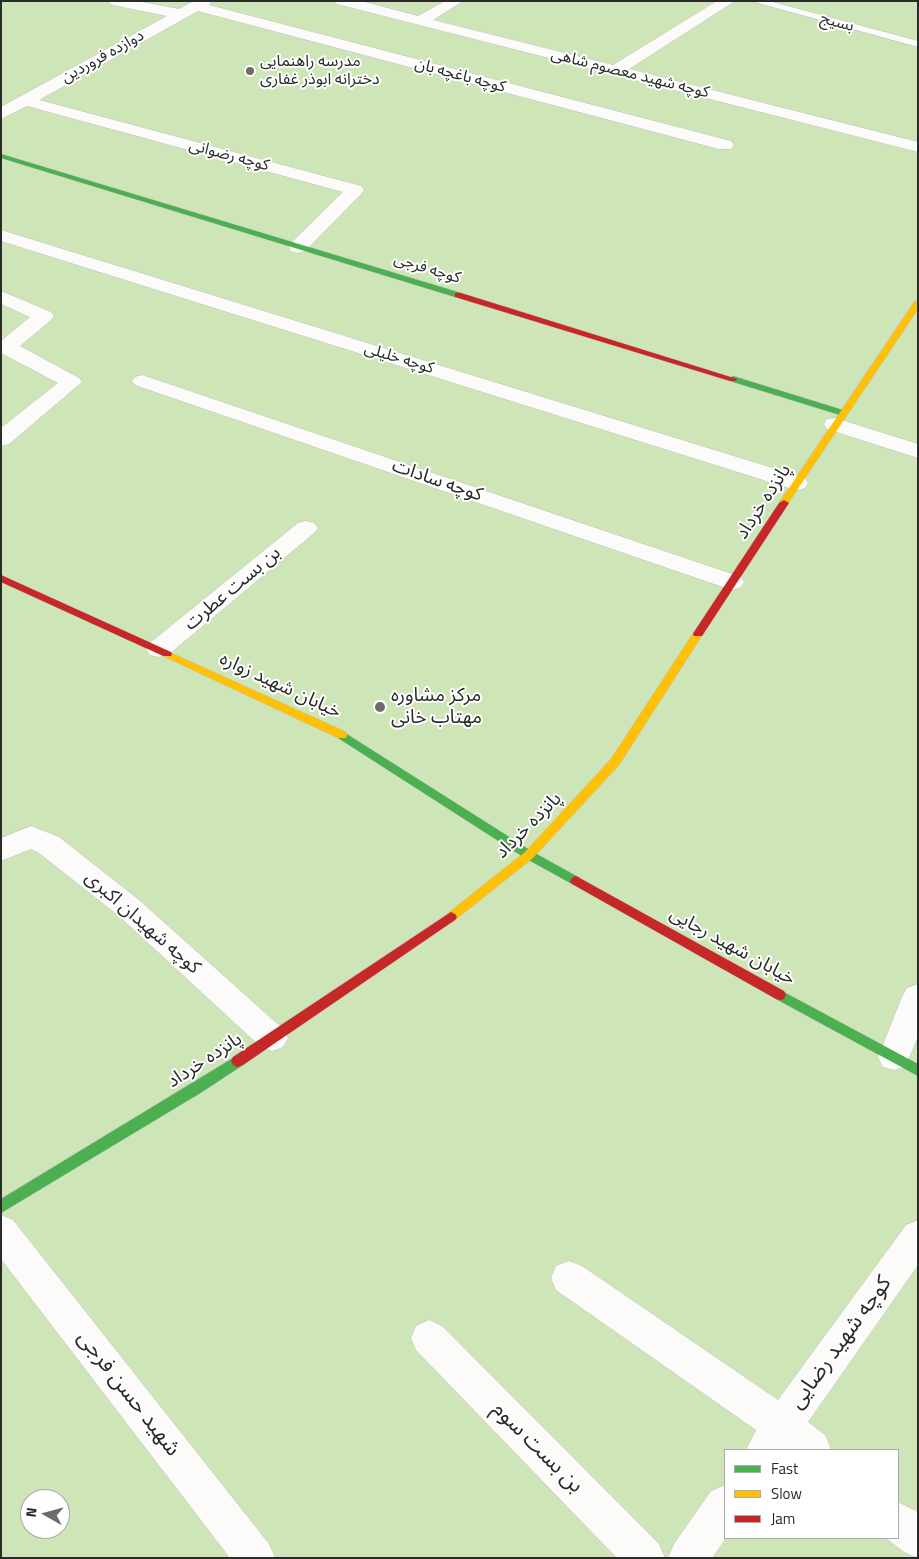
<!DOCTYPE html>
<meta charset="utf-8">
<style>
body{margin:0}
#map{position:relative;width:919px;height:1559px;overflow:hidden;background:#e9e4e0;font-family:"Titillium Web",sans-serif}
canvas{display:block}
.frame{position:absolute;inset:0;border:2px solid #2a2a2a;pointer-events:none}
.legend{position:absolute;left:724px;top:1449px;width:175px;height:90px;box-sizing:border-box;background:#fff;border:1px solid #aaa;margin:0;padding:6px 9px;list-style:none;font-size:15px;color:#2a2a2a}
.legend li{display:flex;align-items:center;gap:10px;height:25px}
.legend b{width:25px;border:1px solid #aaa}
.north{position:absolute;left:20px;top:1489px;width:50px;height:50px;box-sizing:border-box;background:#fff;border:1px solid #aaa;border-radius:50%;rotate:277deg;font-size:14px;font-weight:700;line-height:20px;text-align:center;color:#2a2a2a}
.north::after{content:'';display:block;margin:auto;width:18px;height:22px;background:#6d6b6a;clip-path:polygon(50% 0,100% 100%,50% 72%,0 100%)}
</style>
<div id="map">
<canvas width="919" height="1559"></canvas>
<div class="frame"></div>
<ul class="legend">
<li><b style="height:6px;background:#4caf50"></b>Fast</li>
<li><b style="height:6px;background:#ffc107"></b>Slow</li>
<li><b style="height:6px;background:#c62828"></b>Jam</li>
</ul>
<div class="north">N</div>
</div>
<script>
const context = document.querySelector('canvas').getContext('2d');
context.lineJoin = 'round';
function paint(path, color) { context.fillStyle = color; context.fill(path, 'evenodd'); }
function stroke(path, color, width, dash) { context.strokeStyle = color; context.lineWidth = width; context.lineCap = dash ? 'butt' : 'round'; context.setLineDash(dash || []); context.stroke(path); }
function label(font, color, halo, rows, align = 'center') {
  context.font = font + ' "Titillium Web","Noto Sans Arabic",sans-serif'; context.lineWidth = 4; context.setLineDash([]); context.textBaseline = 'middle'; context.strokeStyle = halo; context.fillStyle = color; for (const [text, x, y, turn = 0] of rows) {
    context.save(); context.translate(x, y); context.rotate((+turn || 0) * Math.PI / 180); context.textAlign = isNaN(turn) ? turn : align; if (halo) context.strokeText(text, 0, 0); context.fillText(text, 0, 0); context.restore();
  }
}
const green = new Path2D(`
 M1 1H918V1558H1ZM725 1450H898V1538H725ZM30 1499H60V1529H30Z`);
const lane = new Path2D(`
 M751 1H769L918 41V47Z`);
const street = new Path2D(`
 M106 1H137L179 9 194 1H212L209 5 731 141 734 145 731 149H719L198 11 39 100 361 186 364 190 361 194 305 251 298 253 291 251 289 247 291 243 343 192 27 106 1 119V107L167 16 113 5Z
 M335 1H361L418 16 445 1H463L433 20 613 65 717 1H735L629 69 918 142V152L337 4Z
 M1 230 805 478 808 483 805 488 797 490 789 488 1 241Z
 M1 291 51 312 54 316 51 320 20 346 79 378 82 382 9 444 1 446V428L58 383 1 353V341L30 317 1 304Z
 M142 375 741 577 744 582 741 587 732 590 723 587 135 385 132 381 135 377Z
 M835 418 918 444V458L827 429 824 424 827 419Z
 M306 521 314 523 318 528 314 533 168 655 159 657 150 655 146 649 150 643 298 523Z
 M31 826 59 837 139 900 283 1029 288 1038 283 1047 272 1051 261 1047 119 916 39 853 31 849 1 861V838Z
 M918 984V1037L905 1067 894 1070 883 1067 878 1057 902 997 907 988Z
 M1 1215 13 1220 269 1544 275 1558H230L1 1259Z
 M918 1220V1265L808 1422 826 1436 831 1450H746L756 1430 556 1290 551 1278 556 1266 569 1261 582 1266 778 1400 906 1225Z
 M429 1320 442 1326 659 1544 665 1558H617L416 1350 411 1338 416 1326Z
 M725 1485 726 1538 712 1558H668L674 1544 711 1491Z
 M898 1502 918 1512V1558L904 1552 886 1538H898Z`);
const fast = new Path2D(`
 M1 154 461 293 462 295 455 297 1 158Z
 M733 376 846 411 847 413 846 415H840L730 381 729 379Z
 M342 731 533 852 580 878 582 881 580 884H572L525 858 338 738 337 735Z
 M780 990 918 1064V1076L776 999 774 995 776 991Z
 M238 1055 243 1057 245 1061 243 1065 202 1092 1 1213V1199Z`);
const slow = new Path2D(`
 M915 301H918V309L787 505H781L779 503Z
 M698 631 703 634 619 765 533 858 455 920H447L445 917 447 914 525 852 611 759 694 632Z
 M167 651 346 732 347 735 346 738H338L163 656 162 654 163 652Z`);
const jam = new Path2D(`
 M455 293H461L737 379 736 381H730L455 297Z
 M784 500 789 503 702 636H694L693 634 694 632 779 503Z
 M1 575 171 652 172 654 171 656H163L1 582Z
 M576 876 784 991 786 995 784 999 780 1000 776 999 572 884 570 881 572 878Z
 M451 912 455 914 457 917 455 920 243 1065 238 1067 233 1065 231 1061 233 1057Z`);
const markers = [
 [250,71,5,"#6d6b6a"],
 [380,707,6,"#6d6b6a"]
];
const farStreetnames = [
 ["بسیج",837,23,15],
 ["دوازده فروردین",103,57,-29],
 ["کوچه شهید معصوم شاهی",630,74,14],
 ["کوچه باغچه بان",460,76,15],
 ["کوچه رضوانی",229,156,15],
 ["کوچه فرجی",427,269,17],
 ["کوچه خلیلی",399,359,17]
];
const farPoinames = [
 ["مدرسه راهنمایی",260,62],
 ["دخترانه ابوذر غفاری",260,80]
];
const streetNames = [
 ["کوچه سادات",437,481,19],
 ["پانزده خرداد",764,502,-57],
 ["بن بست عطرت",233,589,-40],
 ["خیابان شهید زواره",280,686,25],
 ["پانزده خرداد",529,826,-45],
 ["کوچه شهیدان اکبری",142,923,41],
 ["خیابان شهید رجایی",732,947,29],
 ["پانزده خرداد",205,1061,-33]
];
const poiNames = [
 ["مرکز مشاوره",391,696],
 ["مهتاب خانی",391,718]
];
const nearStreetnames = [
 ["کوچه شهید رضایی",841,1343,-54],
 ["شهید حسن فرجی",128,1394,52],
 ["بن بست سوم",537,1448,45]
];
paint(green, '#cde5b7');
stroke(lane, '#c2c1c2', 1);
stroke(street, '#c2c1c2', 1);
stroke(fast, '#c2c1c2', 1);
stroke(slow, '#c2c1c2', 1);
stroke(jam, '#c2c1c2', 1);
paint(lane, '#fcfbfa');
paint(street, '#fcfbfa');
paint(fast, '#4caf50');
paint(slow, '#ffc107');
paint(jam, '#c62828');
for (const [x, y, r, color] of markers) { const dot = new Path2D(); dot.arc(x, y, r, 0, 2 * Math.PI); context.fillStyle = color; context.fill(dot); stroke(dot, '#fff', 2); }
label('16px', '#2a2a2a', '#fff', farStreetnames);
label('16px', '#2a2a2a', '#fff', farPoinames, 'left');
label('19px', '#2a2a2a', '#fff', streetNames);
label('19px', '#2a2a2a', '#fff', poiNames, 'left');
label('22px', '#2a2a2a', '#fff', nearStreetnames);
</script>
